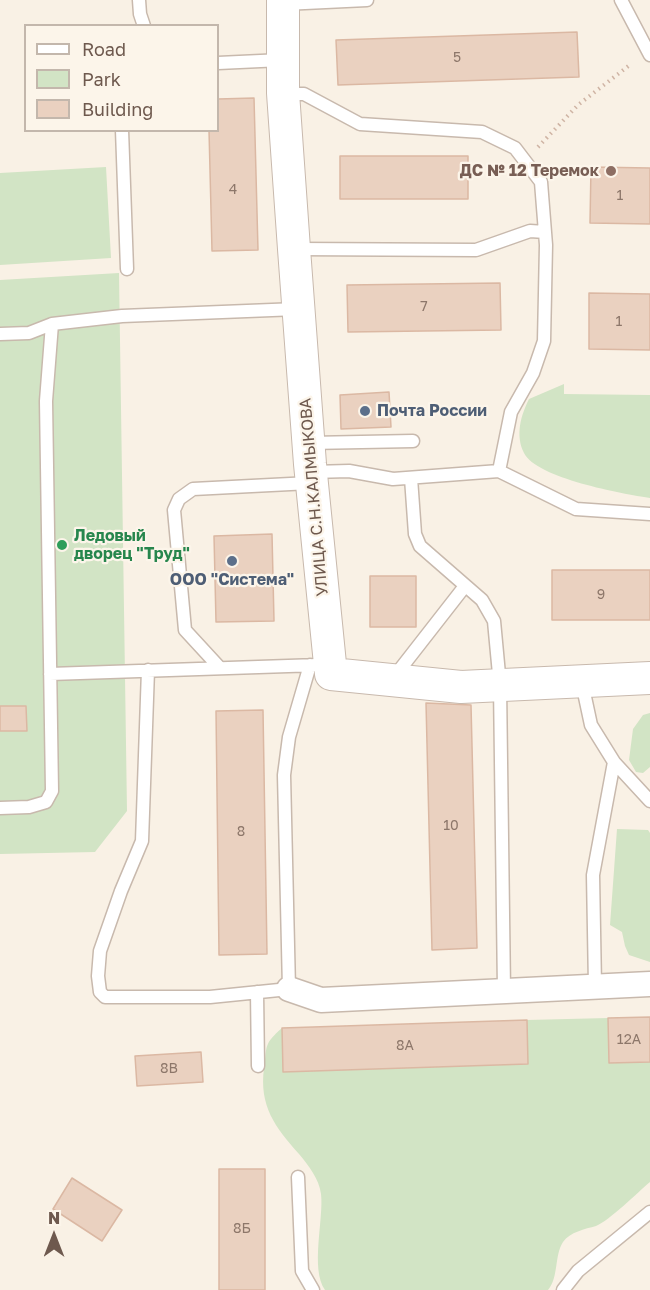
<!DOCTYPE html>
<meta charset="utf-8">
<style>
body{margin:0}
#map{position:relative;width:650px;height:1290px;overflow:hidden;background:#f9f1e5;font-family:"Golos Text",sans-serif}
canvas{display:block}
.legend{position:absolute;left:24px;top:24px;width:195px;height:108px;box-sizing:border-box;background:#fcf5ea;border:2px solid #c3b7ac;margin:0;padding:8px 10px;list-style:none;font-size:18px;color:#6e594e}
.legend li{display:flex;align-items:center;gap:12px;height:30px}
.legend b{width:30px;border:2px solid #c3b7ac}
.north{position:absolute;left:24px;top:1206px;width:60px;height:60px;-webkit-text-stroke:4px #fcf5ea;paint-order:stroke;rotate:0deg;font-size:16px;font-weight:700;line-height:24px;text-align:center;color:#6e594e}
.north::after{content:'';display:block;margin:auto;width:21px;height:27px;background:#6e594e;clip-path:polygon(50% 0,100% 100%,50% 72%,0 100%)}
</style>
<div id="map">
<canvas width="650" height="1290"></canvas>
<ul class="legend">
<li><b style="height:8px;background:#fff"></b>Road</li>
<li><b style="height:16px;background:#d2e4c5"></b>Park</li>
<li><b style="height:16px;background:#ead1c0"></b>Building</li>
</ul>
<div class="north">N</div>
</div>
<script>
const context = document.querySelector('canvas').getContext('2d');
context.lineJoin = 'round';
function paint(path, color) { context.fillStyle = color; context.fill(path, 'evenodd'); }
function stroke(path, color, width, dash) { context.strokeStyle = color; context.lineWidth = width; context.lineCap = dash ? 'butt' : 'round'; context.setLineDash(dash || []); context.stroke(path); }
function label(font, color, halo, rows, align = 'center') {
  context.font = font + ' "Golos Text",sans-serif'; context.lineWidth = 4.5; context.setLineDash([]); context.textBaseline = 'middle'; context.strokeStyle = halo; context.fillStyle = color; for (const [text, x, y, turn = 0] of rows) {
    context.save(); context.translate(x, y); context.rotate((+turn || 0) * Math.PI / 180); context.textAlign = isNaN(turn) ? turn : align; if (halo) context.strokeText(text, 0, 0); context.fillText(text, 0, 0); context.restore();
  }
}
const green = new Path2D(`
 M106 167 111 258 0 265V173Z
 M119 273 127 811 95 852 0 854V280Z
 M564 384V394L650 395V498C623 494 536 478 524 453 515 435 521 415 529 399Z
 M650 713V767L643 773 636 772 629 760 633 729 643 715Z
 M617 829 648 830 650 833V962L629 955 625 946 622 932 610 925Z
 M608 1018 609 1063 650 1062V1182C638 1192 609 1221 596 1226 585 1229 570 1232 563 1242 554 1256 559 1277 548 1290H325C310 1269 324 1219 321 1194 319 1179 309 1166 299 1154 275 1127 259 1106 264 1068 267 1045 264 1044 282 1028L284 1072 528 1064 527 1020Z`);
const building = new Path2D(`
 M577 32 579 77 338 85 336 40Z
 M254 98 258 250 212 251 209 130H218V99Z
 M340 156H468V199H340Z
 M591 167 650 168V224L590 223Z
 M500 283 501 330 348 332 347 285Z
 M589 293 650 294V350L589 349Z
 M389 392 391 427 341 429 340 395Z
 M272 534 274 621 216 622 214 536Z
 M552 570H650V620H552Z
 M370 576H416V627H370Z
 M426 703 471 705 477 948 432 950Z
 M0 706H26L27 731H0Z
 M263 710 267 954 219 955 216 711Z
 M650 1017V1062L609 1063 608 1018Z
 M527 1020 528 1064 283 1072 282 1028Z
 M201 1052 203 1082 137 1086 135 1056Z
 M219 1169H265V1290H219Z
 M72 1178 122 1210 102 1241 53 1209Z`);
const path = new Path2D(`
 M538 147 578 105 631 64`);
const service = new Path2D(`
 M139 0 140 14 144 26
 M621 0 650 55
 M284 4 367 0
 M218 63 282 60
 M284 94H304L360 124 482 132 515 148 541 182 546 245 544 341 533 373 511 412 499 471
 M122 130 127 269
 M295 249 476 250 530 231 545 232
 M0 334 29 333 52 324 122 316 297 309
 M310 443 413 441
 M312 472 349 471 393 479 499 471 576 509 650 514
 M411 478 415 534 420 546 482 600 494 621 500 685 504 991
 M220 668 185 630 174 510 179 499 193 489 310 483
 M148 670 142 841 121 891 100 951 98 976 100 992 105 997H210L289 989 284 775 289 737 310 665
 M50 674 318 665
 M394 677 465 586
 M582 683 591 725 614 762 650 801
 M0 808 29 807 46 802 52 791 46 401 52 324
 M595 986 593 875 614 762
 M257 992 258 1066
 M298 1177 302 1271 313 1290
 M563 1290 578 1271 650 1212`);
const minor = new Path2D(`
 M289 989 321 1000 650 984`);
const tertiary = new Path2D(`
 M283 0V93L294 249 310 464 331 674 461 687 650 678`);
const markers = [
 [611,171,6,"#8d6e63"],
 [365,411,6,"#5c6f8a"],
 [62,545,6,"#2e9e5b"],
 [232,561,6,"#5c6f8a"]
];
const numberNames = [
 ["5",457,58],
 ["4",233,190],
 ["1",620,196],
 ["7",424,307],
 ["1",619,322],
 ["9",601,595],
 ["10",451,826],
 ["8",241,832],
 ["12А",629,1040],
 ["8А",405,1046],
 ["8В",169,1069],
 ["8Б",242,1229]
];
const educationNames = [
 ["ДС № 12 Теремок",599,171]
];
const serviceNames = [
 ["Почта России",377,411],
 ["ООО \"Система\"",232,580,"center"]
];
const streetNames = [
 ["УЛИЦА С.Н.КАЛМЫКОВА",314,497,-95]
];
const leisureNames = [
 ["Ледовый",74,536],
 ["дворец \"Труд\"",74,554]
];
paint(green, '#d2e4c5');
paint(building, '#ead1c0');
stroke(building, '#dbb8a3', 1.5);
stroke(service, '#c8b9ad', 15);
stroke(minor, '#c8b9ad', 27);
stroke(tertiary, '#c8b9ad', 34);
stroke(path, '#cfb4a4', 4, [1.5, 4.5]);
stroke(service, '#fff', 12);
stroke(minor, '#fff', 24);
stroke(tertiary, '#fff', 32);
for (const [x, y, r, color] of markers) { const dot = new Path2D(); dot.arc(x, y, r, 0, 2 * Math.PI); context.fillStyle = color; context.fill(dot); stroke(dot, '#fcf5ea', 2); }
label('14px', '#8d776a', null, numberNames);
label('bold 16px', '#785e54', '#fcf5ea', educationNames, 'right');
label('bold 16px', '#4e5e75', '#fcf5ea', serviceNames, 'left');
label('16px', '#6e594e', '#fcf5ea', streetNames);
label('bold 16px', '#27864d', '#fcf5ea', leisureNames, 'left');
</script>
